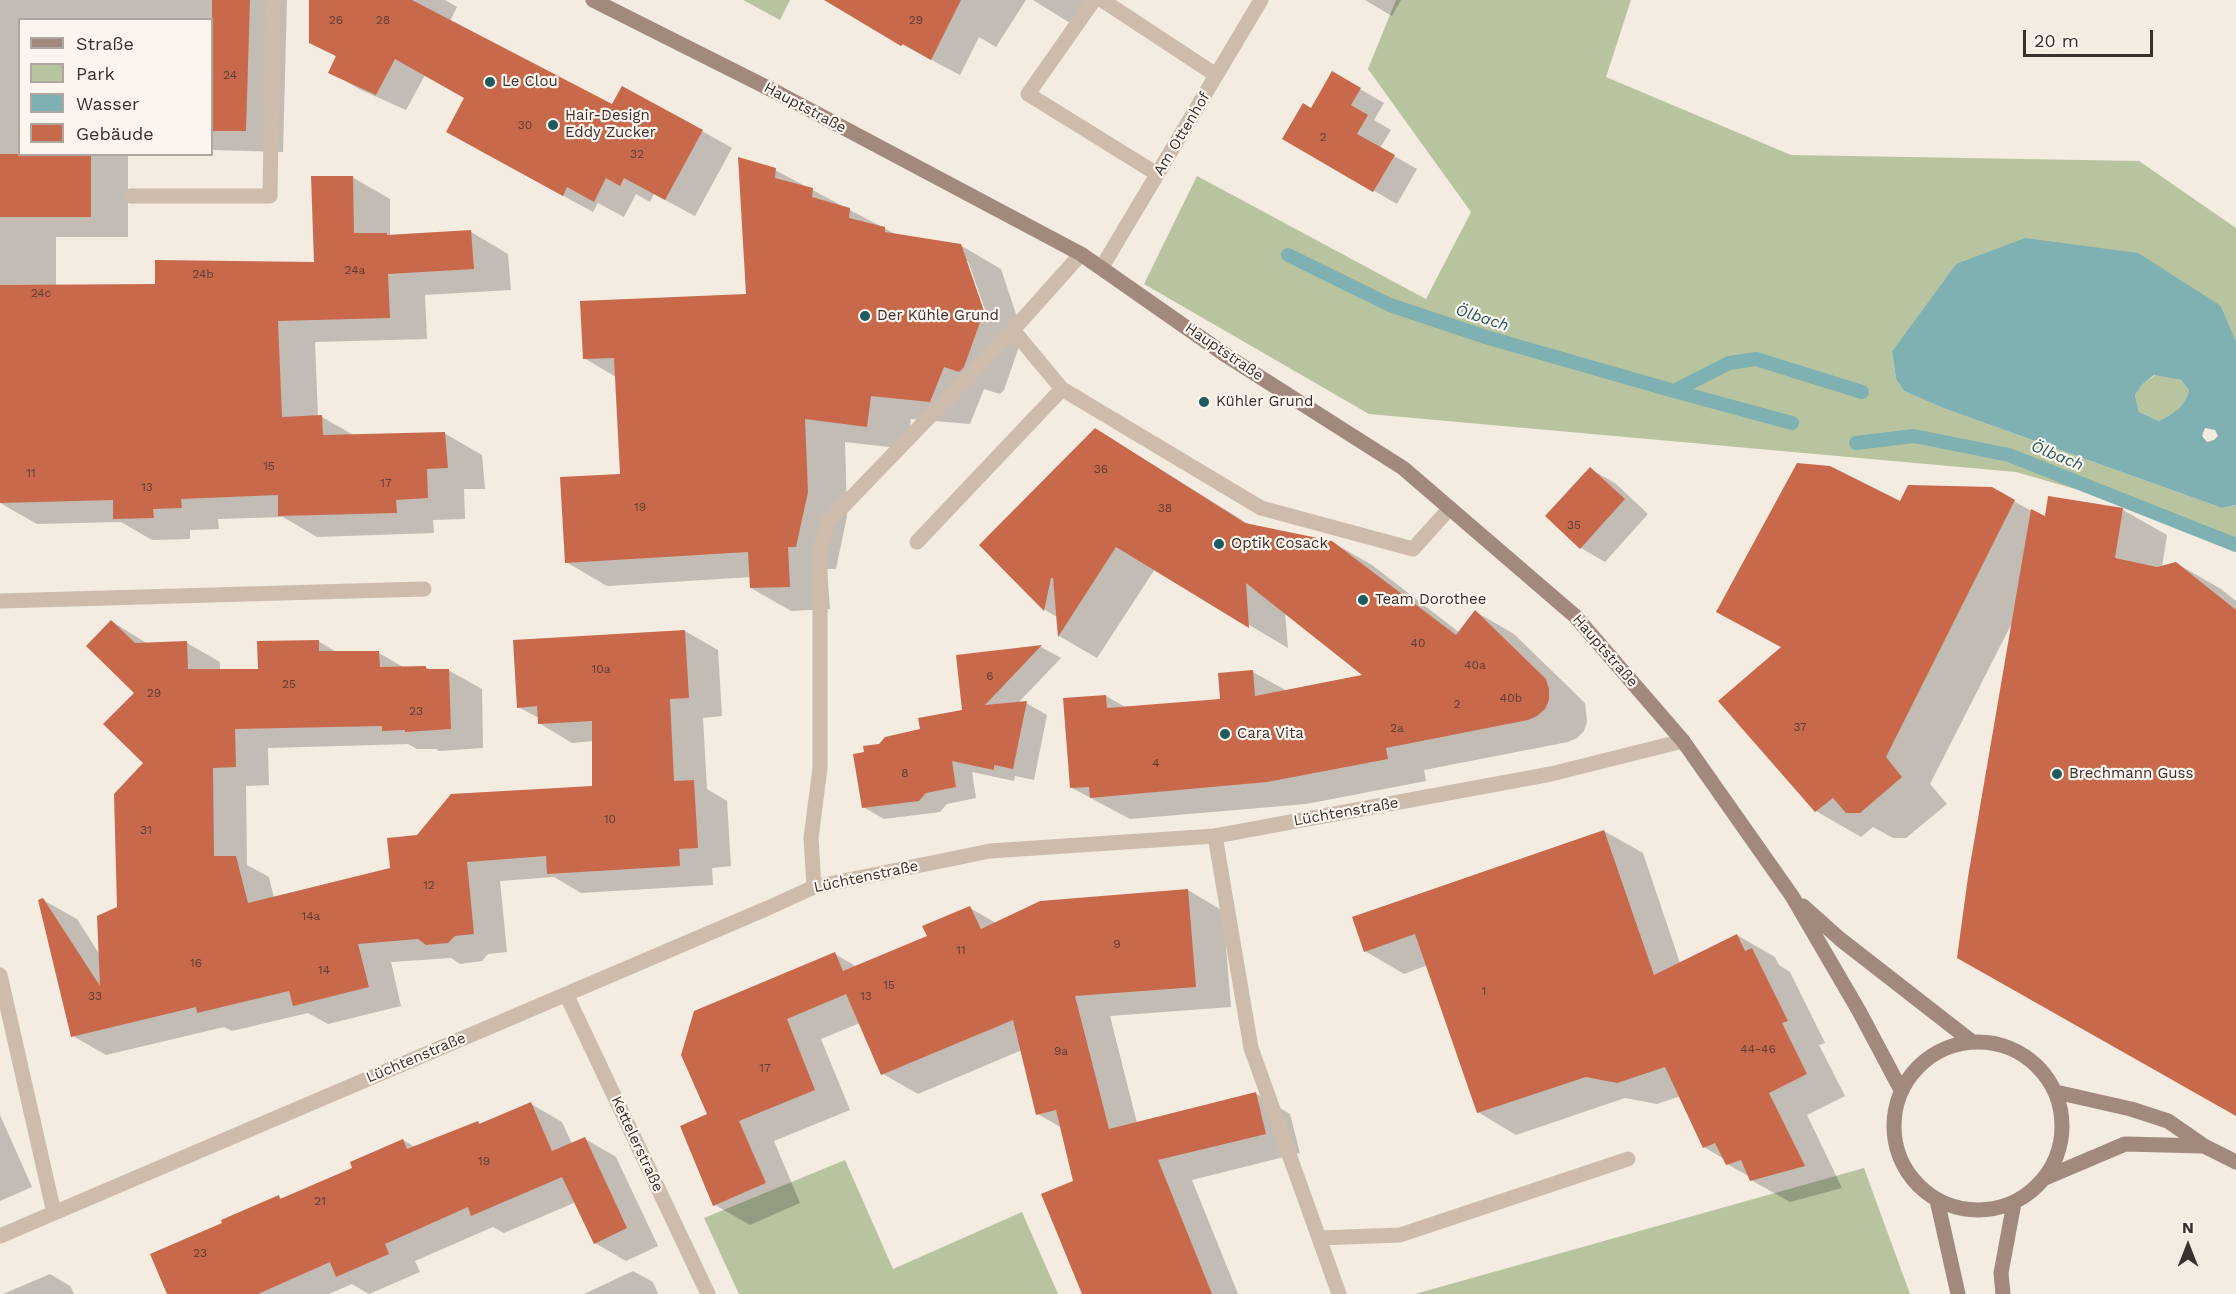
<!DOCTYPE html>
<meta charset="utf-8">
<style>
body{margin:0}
#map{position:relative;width:2236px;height:1294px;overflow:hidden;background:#f4ebe1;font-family:"Work Sans",sans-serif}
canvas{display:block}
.legend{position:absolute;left:18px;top:18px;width:195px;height:138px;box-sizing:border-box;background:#fbf5ee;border:2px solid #aea6a0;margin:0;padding:8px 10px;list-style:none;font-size:18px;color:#3b302b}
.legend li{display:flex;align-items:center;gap:12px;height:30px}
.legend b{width:30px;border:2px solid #aea6a0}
.north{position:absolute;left:2158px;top:1216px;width:60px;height:60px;-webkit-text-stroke:4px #fbf5ee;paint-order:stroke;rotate:0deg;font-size:16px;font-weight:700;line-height:24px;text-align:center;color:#3b302b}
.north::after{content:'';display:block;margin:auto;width:21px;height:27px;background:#3b302b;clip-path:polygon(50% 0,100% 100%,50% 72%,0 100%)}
.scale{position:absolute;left:2023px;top:30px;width:130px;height:27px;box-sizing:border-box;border:3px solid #3b302b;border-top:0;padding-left:8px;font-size:18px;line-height:21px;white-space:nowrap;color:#3b302b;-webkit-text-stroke:4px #fbf5ee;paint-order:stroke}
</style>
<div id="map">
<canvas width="2236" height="1294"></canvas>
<ul class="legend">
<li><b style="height:8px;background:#a18a7d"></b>Straße</li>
<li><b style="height:16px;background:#b8c4a0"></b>Park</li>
<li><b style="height:16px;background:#7fb0b2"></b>Wasser</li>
<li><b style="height:16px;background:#c8694b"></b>Gebäude</li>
</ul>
<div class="north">N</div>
<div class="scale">20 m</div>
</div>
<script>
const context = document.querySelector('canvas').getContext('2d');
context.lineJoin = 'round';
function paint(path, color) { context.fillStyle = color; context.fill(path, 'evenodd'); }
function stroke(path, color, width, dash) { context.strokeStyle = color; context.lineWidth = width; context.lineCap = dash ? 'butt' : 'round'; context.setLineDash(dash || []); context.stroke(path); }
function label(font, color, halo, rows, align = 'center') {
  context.font = font + ' "Work Sans",sans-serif'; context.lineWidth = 4.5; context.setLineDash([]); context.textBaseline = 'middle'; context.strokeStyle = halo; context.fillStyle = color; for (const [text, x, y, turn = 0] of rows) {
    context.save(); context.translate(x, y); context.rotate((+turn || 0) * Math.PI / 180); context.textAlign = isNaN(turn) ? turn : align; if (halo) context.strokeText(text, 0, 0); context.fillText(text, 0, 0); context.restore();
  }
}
const green = new Path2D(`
 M743 0H790L780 20Z
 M1396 0H1631L1606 77 1791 155 2139 161 2236 228V341L2221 306 1956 264 1892 351 1896 379 1904 391 1943 408 2222 508 2236 505V541L2134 506 2016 472 1369 414 1144 284 1197 176 1426 299 1471 212 1368 69Z
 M2155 375 2181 380 2189 390C2185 407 2174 413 2159 421L2139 412 2135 395 2143 384Z
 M845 1160 893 1269 1022 1212 1058 1294H739L704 1218Z
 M1864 1168 1910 1294H1415Z`);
const water = new Path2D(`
 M2025 238 2138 253 2221 306 2236 341V505L2222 508 1943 408 1904 391 1896 379 1892 351 1956 264ZM2154 375 2181 380 2189 390C2185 407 2174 413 2159 421L2139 412 2135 395 2143 384ZM2205 428 2215 430 2218 436 2214 440 2207 442 2202 436Z`);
const shadow = new Path2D(`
 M0 0H287L283 152 212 150V20H20V154H193L128 155V237H56V286L156 285 315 263 352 177 390 199V236L471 232 508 254 511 290 425 295 427 339 315 342 318 417H322L355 436 444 433 482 455 485 489H464L465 519 433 520 434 533 317 537 283 517 218 519 219 529 190 530V539L152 540 121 522 37 524 0 503Z
 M310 0H445L457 7 450 21 613 106 702 131 732 148 695 216 654 194 650 202 636 194 624 217 598 203 593 212 477 149 466 97 425 75 406 110 359 89 330 72 337 57 311 42Z
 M832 0H1026L996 47 979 37 960 75 901 44Z
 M1033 0H1097L1078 28Z
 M1365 0H1401L1392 16Z
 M1332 73 1384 103 1374 120 1391 130 1380 148 1417 169 1397 204 1284 139 1312 110Z
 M775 170 897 235 960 245 1001 269 1023 335 1004 390 1000 394 984 389 970 424 911 419 907 449 845 442 847 516 836 569H827L830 609 791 611 751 588V577L607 586 566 562 622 475 616 377 584 358 747 295ZM965 261H968L988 318 985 319Z
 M1096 429 1250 525 1332 542 1372 565 1460 633 1476 612 1514 634 1585 703 1587 722 1584 731 1577 738 1568 742 1424 770 1426 781 1306 804 1130 819 1072 788 1106 696 1127 708 1221 700 1253 672 1287 691 1365 676 1285 612 1288 648 1155 569 1097 658 1059 636 1057 617 1045 610 981 545Z
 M1590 469 1615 483 1648 514 1605 562 1581 548Z
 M1992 489 2046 519 2049 498 2123 510 2167 535 2162 567 2176 563 2221 589 2236 601V1115L2013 621 1930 784 1947 804 1906 838H1893L1873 827 1861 837 1816 811 1720 701 1782 648 1718 612 1901 503Z
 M111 621 148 644 187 643 220 662V670H259L318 641 338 653H379L405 668 426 667 431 671 448 670 482 689 483 748 439 751 436 749H417L408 744 268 748 269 785 246 786 247 865 269 877 274 898 391 869 417 836 594 788V741L572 743 539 723V718L518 707 685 631 718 650 722 716 703 718 707 789 727 801 731 866 712 868 713 885 581 893 554 877 500 881 507 952 488 954 482 961 460 964 451 958 391 962 401 1006 328 1024 308 1013 232 1031 224 1027 106 1055 73 1036 43 900 77 919 100 955 118 908 145 763 136 693Z
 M1041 647 1061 658 1017 704 1026 703 1047 715 1034 780 1015 776 1014 781 972 772 976 798 947 804 940 812 884 819 863 807 866 753 880 745 922 731 964 711 958 656Z
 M1604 831 1643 853 1680 963 1737 935 1775 957 1779 965 1790 972 1825 1043 1819 1045 1845 1096 1807 1115 1842 1188 1790 1202 1751 1180 1750 1177 1727 1164 1724 1159 1704 1147 1681 1096 1657 1104 1625 1098 1516 1135 1478 1112 1428 965 1404 974 1365 951Z
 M1188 890 1223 911 1231 1007 1110 1016 1137 1123 1255 1093 1290 1114 1300 1153 1192 1180 1238 1294H1084L1075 1181 1062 1128 1038 1114 1022 1050 918 1094 883 1074 860 1023 821 1039 850 1110 774 1141 800 1203 750 1225 715 1205 709 1115 835 954 857 967 929 937 970 908 996 923Z
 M531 1104 562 1122 572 1144 585 1139 616 1157 658 1246 626 1261 595 1243 576 1202 504 1233 493 1227 415 1261 420 1272 369 1294 352 1284 329 1294H169L224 1224 278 1197 283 1199 354 1168 403 1140 415 1147 478 1123 481 1125Z
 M0 1115 32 1187 0 1201Z
 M633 1271 653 1282 658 1294H584Z
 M50 1274 70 1286 74 1294H3Z`);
const stream = new Path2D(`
 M1288 255 1390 305 1489 338 1674 391 1729 363 1756 359 1862 392
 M1674 391 1792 423
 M1856 443 1914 436 2009 455 2236 545`);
const building = new Path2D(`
 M212 0H250L246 131H212Z
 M309 0H412L612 104 622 86 703 130 665 200 624 178 620 186 606 178 594 202 567 187 563 196 446 132 464 98 395 59 376 95 328 73 336 56 309 43Z
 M824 0H961L931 60 903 44 901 46Z
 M1332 71 1361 88 1351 105 1368 115 1357 134 1395 155 1373 192 1282 139 1303 103 1311 108Z
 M0 154H91V217H0Z
 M738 157 776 168 775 178 813 188 812 197 850 208 849 218 885 227V232L961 244 984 311 964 367 959 372 944 367 930 402 871 396 867 427 805 419 808 492 796 547H788L790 587 750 588 748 552 565 563 560 477 620 474 614 358 583 359 580 301 746 294Z
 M311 176H353L354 233H387V235L471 230 474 269 388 274 390 318 278 321 282 417 322 415 323 435 445 432 448 468 427 469 428 498 396 500 397 513 278 516V495L181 499 182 508 153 509 154 518 113 519V500L0 503V285L155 284V260L314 262Z
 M1095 428 1245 523 1332 541 1456 635 1475 610 1546 679 1549 689V700L1545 709 1537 716 1528 720 1386 748 1388 759 1267 782 1090 798 1089 787 1070 788 1063 698 1106 695 1107 708 1220 699 1218 673 1253 670 1255 696 1362 675 1246 583 1249 628 1116 547 1058 637 1053 578H1051L1044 611 979 545Z
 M1797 463 1830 466 1900 501 1908 485 1992 487 2015 500 1886 757 1902 777 1860 813H1846L1833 798 1815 812 1718 701 1781 647 1716 612Z
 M1590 467 1625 499 1580 549 1545 516Z
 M2048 496 2123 508 2115 558 2157 567 2176 562 2236 610V1116L1957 958 1968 877 2031 509 2045 516Z
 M111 620 135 643 187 641 188 669H258L257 641 319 640V651H379L380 667 426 666V669H449L451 729 405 732V730L382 731V726L235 729 236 767 213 768 214 856H236L248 903 390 868 387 838 417 835 451 794 592 786V721L538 724 537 706 517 708 513 640 685 630 689 698 670 699 674 781 694 780 698 848 679 849 680 866 547 874 546 856 467 862 474 934 455 936 448 943 426 945 418 939 358 944 369 987 293 1006 289 991 197 1013 196 1007 71 1037 38 900 43 898 100 986 97 916 117 907 114 794 143 763 103 724 134 693 86 646Z
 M1042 645 985 705 1027 701 1013 769 994 765V770L952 761 956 787 926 793 919 801 862 808 853 754 864 752 863 746 879 744 885 737 920 729 918 718 962 710 956 655Z
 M1604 830 1654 975 1737 934 1745 951 1752 948 1788 1021 1782 1023 1807 1074 1769 1093 1805 1166 1750 1181 1741 1160 1726 1165 1715 1143 1703 1148 1665 1067 1617 1083 1586 1077 1477 1113 1415 934 1364 952 1352 917Z
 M1188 889 1196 987 1075 996 1109 1129 1256 1092 1266 1134 1158 1160 1212 1294H1082L1041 1194 1073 1181 1056 1110 1036 1115 1013 1020 881 1075 846 994 787 1019 815 1090 739 1121 766 1183 713 1206 680 1126 707 1114 681 1055 694 1011 835 952 843 971 927 936 922 926 970 906 981 929 1040 901Z
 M531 1102 552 1151 585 1137 627 1228 594 1244 562 1177 471 1216 468 1207 385 1244 389 1254 336 1277 330 1262 258 1294H167L150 1254 222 1223 221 1220 279 1195 280 1199 352 1168 350 1162 403 1139 407 1149 478 1121 479 1124Z`);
const service = new Path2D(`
 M1094 0 1028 94 1157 174
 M1102 0 1216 75
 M131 196H270L273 0
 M1013 330 1062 389
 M917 542 1062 389 1261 508 1413 549 1450 508
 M0 601 424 589
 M1215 836 1251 1048 1339 1294
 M814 887 811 838 820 768V550L828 522 1013 330 1081 254
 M1319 1238 1400 1235 1628 1159`);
const minor = new Path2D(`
 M1102 267 1261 0
 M0 975 54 1213
 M566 994 708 1294
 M0 1236 768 908 814 887 990 851 1215 836 1551 774 1683 741`);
const secondary = new Path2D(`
 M593 0 780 94 1081 254 1227 356 1403 468 1575 616 1683 741 1792 896 1859 1011 1901 1090
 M1803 906 1840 939 1971 1041
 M1894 1126a84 84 0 1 1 168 0a84 84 0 1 1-168 0Z
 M2056 1092 2131 1109 2168 1121 2204 1146 2236 1162
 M2045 1178 2125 1144 2204 1146
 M1937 1200 1958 1294
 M2003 1294 2001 1273 2014 1203`);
const markers = [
 [490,82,6,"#1f5a5e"],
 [553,125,6,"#1f5a5e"],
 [865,316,6,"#1f5a5e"],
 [1204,402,6,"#1f5a5e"],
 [1219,544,6,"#1f5a5e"],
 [1363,600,6,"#1f5a5e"],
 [1225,734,6,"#1f5a5e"],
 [2057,774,6,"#1f5a5e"]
];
const numberNames = [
 ["26",336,20],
 ["28",383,20],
 ["29",916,20],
 ["24",230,75],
 ["30",525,125],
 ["2",1323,137],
 ["32",637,154],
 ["24a",355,270],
 ["24b",203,274],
 ["24c",41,293],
 ["15",269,466],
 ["36",1101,469],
 ["11",31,473],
 ["17",386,483],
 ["13",147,487],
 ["19",640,507],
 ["38",1165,508],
 ["35",1574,525],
 ["40",1418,643],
 ["40a",1475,665],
 ["10a",601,669],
 ["6",990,676],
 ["25",289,684],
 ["29",154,693],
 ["40b",1511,698],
 ["2",1457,704],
 ["23",416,711],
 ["37",1800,727],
 ["2a",1397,728],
 ["4",1156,763],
 ["8",905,773],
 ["10",610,819],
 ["31",146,830],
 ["12",429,885],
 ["14a",311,916],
 ["9",1117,944],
 ["11",961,950],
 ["16",196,963],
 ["14",324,970],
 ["15",889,985],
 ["1",1484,991],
 ["33",95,996],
 ["13",866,996],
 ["44-46",1758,1049],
 ["9a",1061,1051],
 ["17",765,1068],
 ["19",484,1161],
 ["21",320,1201],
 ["23",200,1253]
];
const poiNames = [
 ["Le Clou",502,82],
 ["Hair-Design",565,116],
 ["Eddy Zucker",565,133],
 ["Der Kühle Grund",877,316],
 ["Kühler Grund",1216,402],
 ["Optik Cosack",1231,544],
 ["Team Dorothee",1375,600],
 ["Cara Vita",1237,734],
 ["Brechmann Guss",2069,774]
];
const streetNames = [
 ["Hauptstraße",805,108,28],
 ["Am Ottenhof",1182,134,-59],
 ["Hauptstraße",1224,352,34],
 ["Hauptstraße",1605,651,49],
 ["Lüchtenstraße",1346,812,-10],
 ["Lüchtenstraße",866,877,-12],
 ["Lüchtenstraße",416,1058,-23],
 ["Kettelerstraße",637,1144,65]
];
const waterNames = [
 ["Ölbach",1482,318,18],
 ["Ölbach",2057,456,22]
];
paint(green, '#b8c4a0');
paint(water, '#7fb0b2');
paint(shadow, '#0003');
stroke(stream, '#7fb0b2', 14);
paint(building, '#c8694b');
stroke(service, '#cdbbac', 15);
stroke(minor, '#cdbbac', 15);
stroke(secondary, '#a18a7d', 15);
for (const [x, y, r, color] of markers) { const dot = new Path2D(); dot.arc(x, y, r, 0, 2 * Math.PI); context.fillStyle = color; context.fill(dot); stroke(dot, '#fbf5ee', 2); }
label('12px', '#5e3e33', null, numberNames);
label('15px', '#3b302b', '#fbf5ee', poiNames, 'left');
label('15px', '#3b302b', '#fbf5ee', streetNames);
label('italic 16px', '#1f5a5e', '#fbf5ee', waterNames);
</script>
